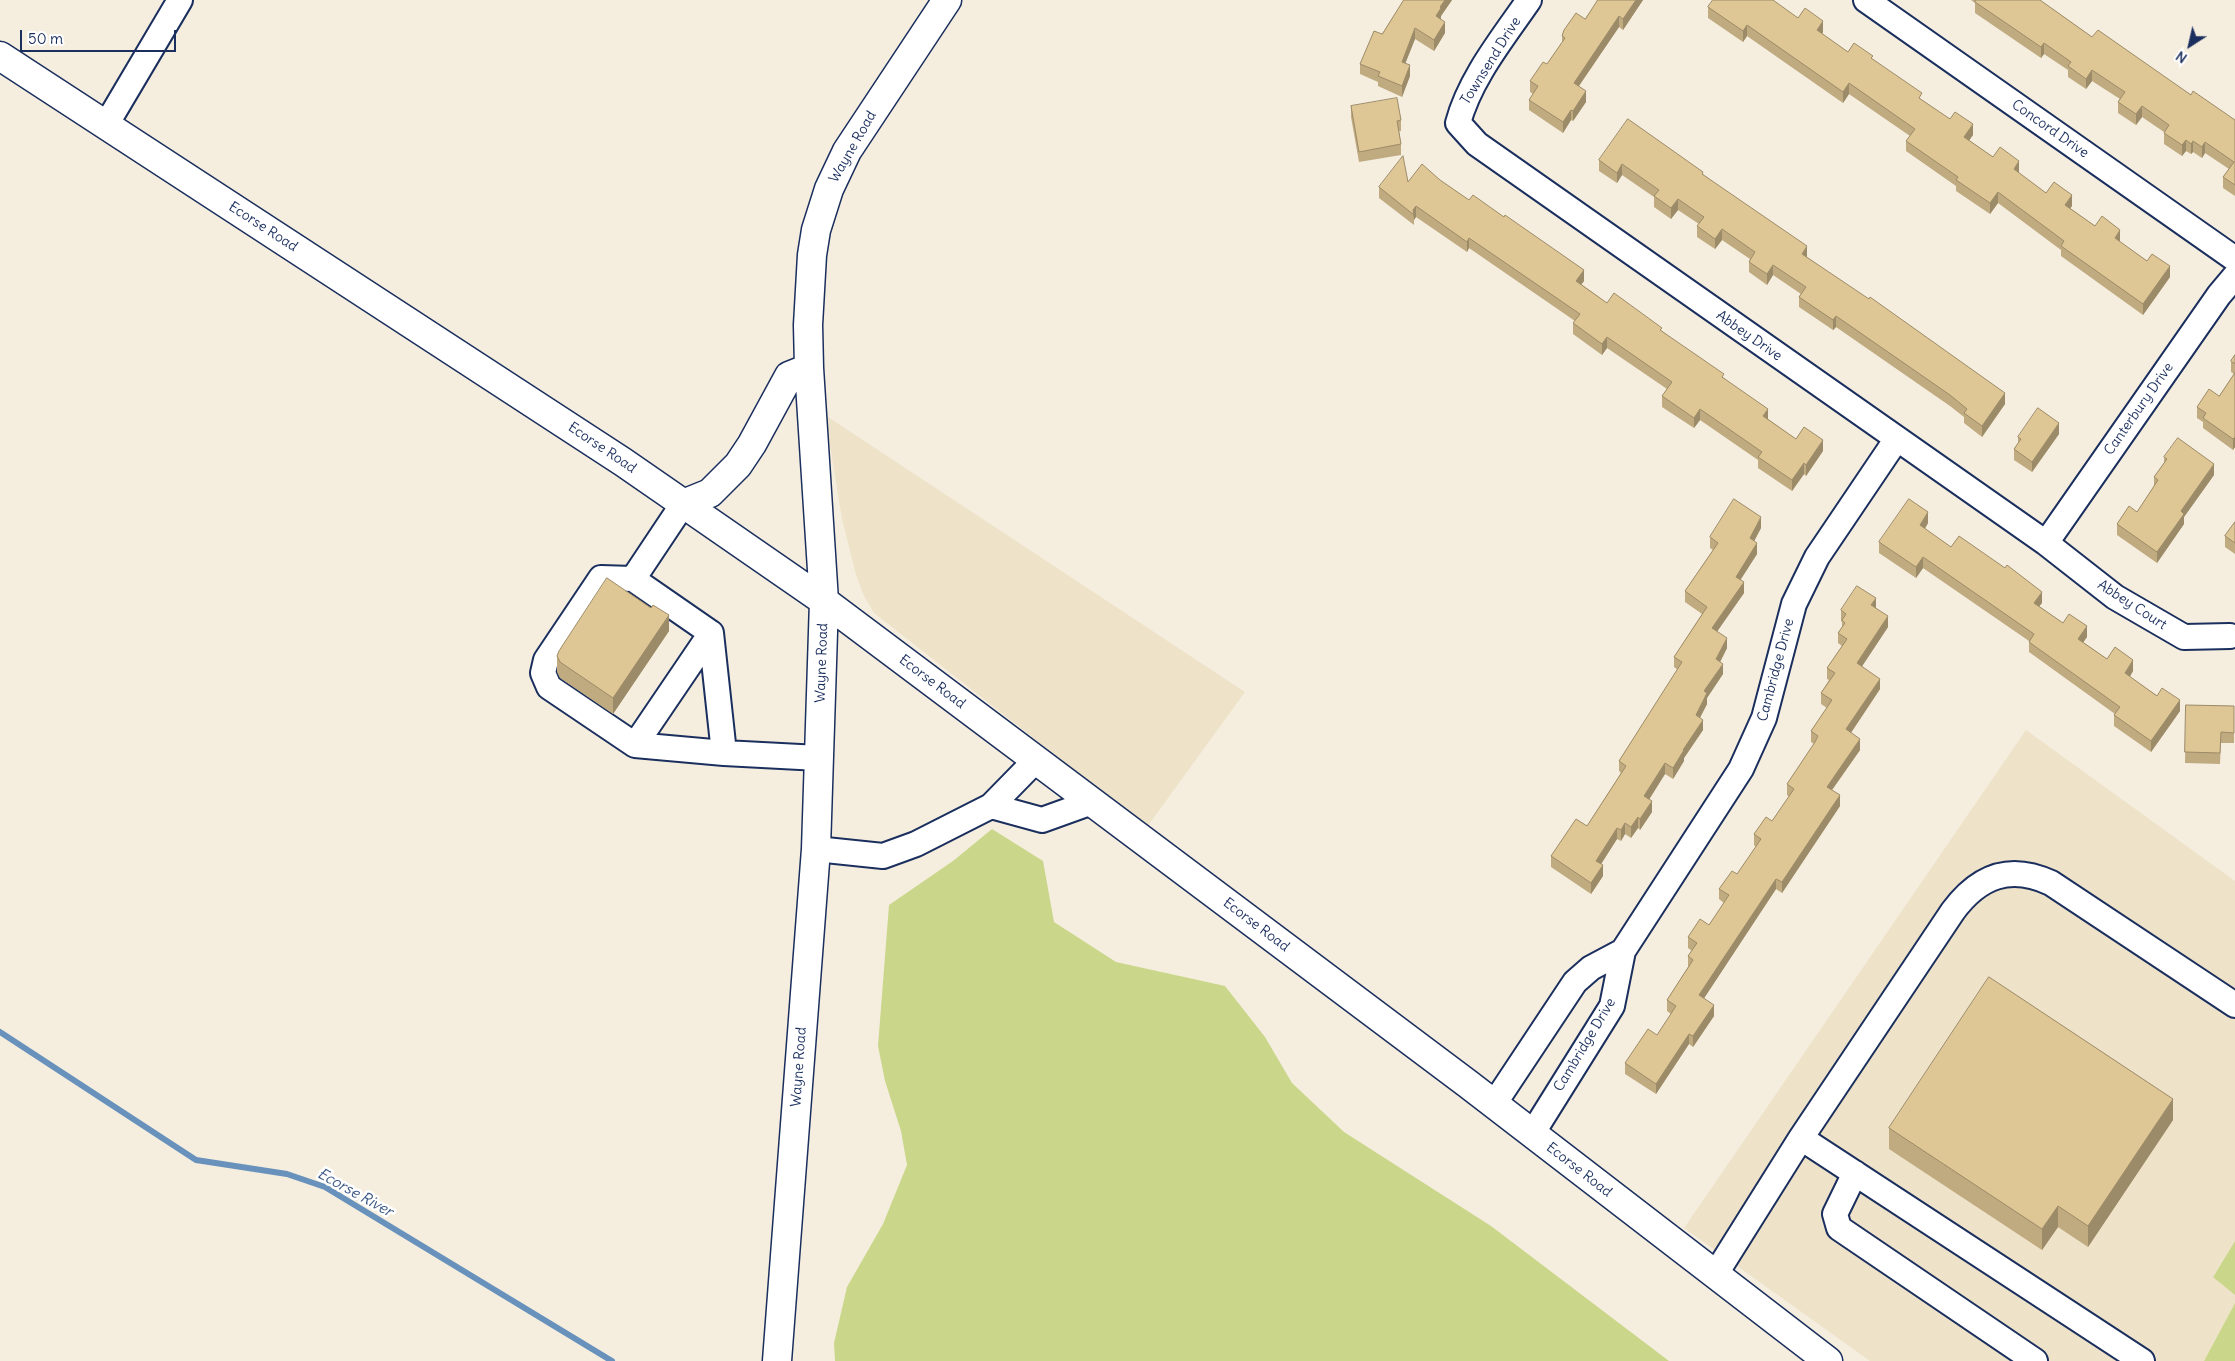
<!DOCTYPE html>
<style>
body{margin:0}
#map{position:relative;width:2235px;height:1361px;overflow:hidden;background:#f5eedf;font-family:Delius,sans-serif}
canvas{display:block}
.north{position:absolute;left:2165px;top:20px;width:50px;height:50px;-webkit-text-stroke:4px #fff;paint-order:stroke;rotate:215deg;font-size:14px;font-weight:700;line-height:20px;text-align:center;color:#1b2f5e}
.north::after{content:'';display:block;margin:auto;width:18px;height:22px;background:#1b2f5e;clip-path:polygon(50% 0,100% 100%,50% 72%,0 100%)}
.scale{position:absolute;left:20px;top:30px;width:156px;height:22px;box-sizing:border-box;border:2px solid #1b2f5e;border-top:0;padding-left:6px;font-size:15px;line-height:18px;white-space:nowrap;color:#1b2f5e;-webkit-text-stroke:4px #fff;paint-order:stroke}
</style>
<div id="map">
<canvas width="2235" height="1361"></canvas>
<div class="north">N</div>
<div class="scale">50 m</div>
</div>
<script>
const context = document.querySelector('canvas').getContext('2d');
context.lineJoin = 'round';
function paint(path, color) { context.fillStyle = color; context.fill(path, 'evenodd'); }
function stroke(path, color, width, dash) { context.strokeStyle = color; context.lineWidth = width; context.lineCap = dash ? 'butt' : 'round'; context.setLineDash(dash || []); context.stroke(path); }
function label(font, color, halo, rows, align = 'center') {
  context.font = font + ' Delius,sans-serif'; context.lineWidth = 5; context.setLineDash([]); context.textBaseline = 'middle'; context.strokeStyle = halo; context.fillStyle = color; for (const [text, x, y, turn = 0] of rows) {
    context.save(); context.translate(x, y); context.rotate((+turn || 0) * Math.PI / 180); context.textAlign = isNaN(turn) ? turn : align; if (halo) context.strokeText(text, 0, 0); context.fillText(text, 0, 0); context.restore();
  }
}
const built = new Path2D(`
 M825 415 1245 692 1147 827 874 613 864 596 856 575 842 519Z
 M2026 730 2235 881V1241L2213 1276 2235 1295V1303L2204 1361H1870L1684 1228Z`);
const green = new Path2D(`
 M992 829 1043 861 1054 922 1116 962 1225 986 1265 1037 1292 1083 1344 1132 1491 1226 1669 1361H835L834 1343 847 1287 883 1224 907 1165 901 1131 885 1081 878 1046 889 905 953 861Z
 M2235 1241V1295L2213 1277Z
 M2235 1303V1361H2204Z`);
const stream = new Path2D(`
 M0 1032 196 1160 287 1174 325 1187 612 1361`);
const minor = new Path2D(`
 M1529 0C1503 38 1470 78 1458 123L1477 144 2046 543 2115 597 2184 637 2230 636
 M1866 0 2235 259
 M106 125 180 0
 M683 504 633 579 711 633 724 753 819 758
 M2046 543 2219 295 2235 276
 M633 579 601 578 546 660 543 673 549 687 635 745 724 753
 M635 745 711 633
 M991 806 1042 820 1092 802
 M816 849 883 856 916 844 991 806 1036 760
 M1494 1104 1575 982 1591 968 1623 951
 M1532 1134 1612 1006 1623 951 1741 769 1764 718 1794 604 1817 557 1896 440
 M1801 1138 2142 1361
 M1855 1173 1835 1214 1839 1228 2035 1361
 M1715 1275 1801 1138 1953 911C1979 876 2010 864 2051 883L2235 1005`);
const major = new Path2D(`
 M0 56 623 462 824 601 1468 1084 1828 1361
 M683 504 710 493 738 465 752 444 789 376 809 368
 M777 1361 816 849 824 601 809 368 808 325 812 255 816 230 829 189 847 151 947 0`);
const wall = new Path2D(`
 M1404 0H1452L1441 16V19L1445 33 1434 51 1415 39 1405 63 1410 76 1402 97 1378 86V82L1360 74V64L1382 34Z
 M1598 0H1643L1623 30 1619 27 1579 86 1586 102 1573 121 1571 120 1563 133 1529 110V100L1533 94 1530 92V81L1547 64 1562 43V36L1585 19Z
 M1971 0H2040L2092 37 2235 120V196L2223 188V177L2229 169 2205 153 2202 158 2193 152 2191 154 2186 151 2182 156 2164 144V132L2142 117 2136 125 2118 113V102L2120 99 2092 81 2086 89 2068 77V70L2044 54 2041 58 1975 13V3Z
 M1708 7 1798 18 1823 32 1822 34 1848 52 1873 59 1922 100 1973 135 1969 140 1993 157 2019 172V173L2046 193 2072 206 2070 208 2095 226 2120 240V242L2170 277 2143 315 2061 256V250L1998 203 1990 214 1956 191V186L1906 151V141L1910 136 1849 94 1843 103 1747 36 1743 42 1708 18Z
 M1351 106 1401 120V131H1399L1401 144V155L1359 162 1351 117Z
 M1599 160 1703 174 1807 256V257L2005 404 1982 437 1964 423V417L1950 406 1836 327 1833 330 1799 307V297L1801 294 1773 275 1767 285 1749 272V262L1750 259 1722 240 1715 249 1697 237V226L1699 224 1678 210 1671 219 1654 207V197L1622 175 1617 183 1599 171Z
 M1440 180 1584 281 1581 284 1607 303 1662 331 1724 378 1768 419 1796 439 1823 451 1806 476 1804 474 1792 491 1758 468V460L1700 420 1694 428 1662 407V396L1667 389 1607 348 1602 355 1573 334V323L1575 321 1469 248 1467 252 1416 217 1414 220V225L1379 198V187L1408 182Z
 M2235 355V447L2233 450 2203 428V422L2197 418V407L2219 396 2234 374 2231 372V361Z
 M2059 434 2032 472 2014 460V449L2018 443V437Z
 M2164 457 2214 475 2184 517V524L2157 563 2117 535V524L2137 512 2154 487V477L2164 463Z
 M2235 522V554L2225 547V536Z
 M1928 523 1925 529 1951 547 2042 603 2039 606 2063 623 2087 637 2083 642 2107 659 2133 671 2130 677 2180 711 2151 752 2114 726V715L2115 714 2029 652V641L1923 568 1916 578 1879 553V542Z
 M1761 528 1754 541 1757 554 1740 580 1744 593 1717 631 1727 648 1720 662 1723 674 1707 698V704L1700 718 1703 730 1684 758V761L1673 779 1665 774 1649 800 1652 812 1640 830 1638 828 1631 838 1625 834 1621 841 1617 839 1601 864 1603 876 1591 894 1551 867V856L1587 826 1621 773 1619 771V761L1678 670 1674 667V657L1702 614 1685 602V591L1713 550 1710 548V537Z
 M651 608 669 631 613 714 560 678 557 672V656Z
 M1876 608 1888 627 1862 666 1880 689 1851 733 1860 750 1832 790 1840 806 1782 893 1776 889 1704 998 1714 1016 1693 1047 1689 1044 1656 1094 1625 1074V1063L1657 1035 1671 1014 1667 1011V1000L1688 967V956L1692 951 1688 948V937L1709 925 1724 903 1719 899V889L1737 874 1756 847 1754 845V834L1772 821 1789 797 1787 795V784L1814 744 1811 742V731L1827 708 1821 704V693L1829 680 1827 679V668L1842 646 1838 643V633L1842 627V622L1841 621V610Z
 M2186 705 2234 706V743H2221L2220 764 2185 763Z
 M2173 1120 2088 1247 2058 1227 2042 1250 1889 1149V1128Z`);
const shadedWall = new Path2D(`
 M1445 0H1452L1441 16V19L1436 16 1440 7Z
 M1636 0H1643L1623 30V19Z
 M1619 16V27L1574 93V83Z
 M1823 21V32L1817 41V30Z
 M1445 22V33L1434 51V40Z
 M1747 25V36L1743 42V31Z
 M1415 28V39L1402 72V62Z
 M2044 43V54L2041 58V47Z
 M1410 65V76L1402 97V86Z
 M2092 70V81L2086 89V79Z
 M1849 83V94L1843 103V92Z
 M1586 91V102L1573 121V111Z
 M2142 106V117L2136 125V114Z
 M1571 110V120L1563 133V122Z
 M1973 124V135L1964 148V137Z
 M2186 140V151L2182 156V145Z
 M2193 141V152L2191 154V144Z
 M2205 142V153L2202 158V147Z
 M2019 161V172L2014 180V169Z
 M1622 164V175L1617 183V173Z
 M1998 192V203L1990 214V203Z
 M2072 195V206L2065 215V205Z
 M1678 199V210L1671 219V208Z
 M1416 206V217L1414 220 1413 210Z
 M1722 229V240L1715 249V239Z
 M2120 230V240L2115 249V238Z
 M1469 238V248L1467 252V242Z
 M1807 246V256L1802 264V254Z
 M1773 265V275L1767 285V274Z
 M2170 266V277L2143 315V304Z
 M1584 270V281L1576 292V281Z
 M1836 316V327L1833 330V320Z
 M1607 337V348L1602 355V344Z
 M2005 393V404L1982 437V426Z
 M1700 409V420L1694 428V418Z
 M1768 409V420L1763 416Z
 M2059 423V434L2032 472V462Z
 M2235 437V447L2233 450V439Z
 M1823 440V451L1806 476V465Z
 M1804 463V474L1792 491V480Z
 M2214 464V475L2184 517V524L2157 563V552L2181 511Z
 M1928 512V523L1920 536V525Z
 M1761 517V528L1750 549V538Z
 M1757 543V554L1736 587V577Z
 M1923 557V568L1916 578V567Z
 M1744 582V593L1712 639V628Z
 M2042 592V603L2034 613V603Z
 M1876 598V609L1871 605Z
 M669 615V631L613 714V698Z
 M1888 616V627L1857 674V663Z
 M2087 626V637L2078 650V639Z
 M1727 638V648L1716 670V659Z
 M2133 660V671L2125 684V673Z
 M1723 664V674L1707 698V704L1696 725V715L1704 691Z
 M1880 679V689L1846 740V729Z
 M2180 700V711L2151 752V741Z
 M1703 720V730L1684 758V761L1673 779V768L1683 750Z
 M1860 739V750L1827 797V787Z
 M1665 763V774L1644 807V796Z
 M1840 795V806L1782 893V882Z
 M1652 801V812L1640 830V819Z
 M1638 817V828L1631 838V827Z
 M1625 823V834L1621 841V830Z
 M1617 828V839L1596 872V861Z
 M1603 865V876L1591 894V883Z
 M1776 879V889L1699 1006V995Z
 M1714 1005V1016L1693 1047V1036Z
 M1689 1034V1044L1656 1094V1084Z
 M2173 1099V1120L2088 1247V1226Z
 M2058 1206V1227L2042 1250V1229Z`);
const building = new Path2D(`
 M1404 0H1445L1440 7 1441 8 1436 16 1445 22 1434 40 1415 28 1402 62 1410 65 1402 86 1378 76 1380 72 1360 64 1374 31 1382 34Z
 M1598 0H1636L1623 19 1619 16 1574 83 1586 91 1573 111 1571 110 1563 122 1529 100 1538 86 1530 81 1543 62 1547 64 1565 38 1562 36 1564 30 1576 13 1585 19Z
 M1713 0H1773L1798 18 1805 8 1823 21 1817 30 1848 52 1854 43 1873 56 1871 58 1922 93 1919 98 1950 119 1955 112 1973 124 1964 137 1993 157 2000 147 2019 161 2014 169 2046 193 2054 182 2072 195 2065 205 2095 226 2102 216 2120 230 2115 238 2147 261 2152 254 2170 266 2143 304 2061 246 2064 241 1998 192 1990 203 1956 180 1958 177 1906 141 1915 129 1849 83 1843 92 1747 25 1743 31 1708 7Z
 M1976 0H2040L2092 37 2098 30 2191 95 2193 91 2235 120V185L2223 177 2234 162 2205 142 2202 147 2193 141 2191 144 2186 140 2182 145 2164 133 2169 125 2142 106 2136 114 2118 102 2125 92 2092 70 2086 79 2068 66 2071 62 2044 43 2041 47 1975 2Z
 M1397 98 1401 120 1397 121 1401 144 1359 152 1351 106Z
 M1628 119 1703 172 1702 174 1807 246 1802 254 1869 299 1870 297 2005 393 1982 426 1964 413 1967 409 1950 395 1836 316 1833 320 1799 297 1806 287 1773 265 1767 274 1749 262 1755 252 1722 229 1715 239 1697 226 1704 217 1678 199 1671 208 1654 196 1659 190 1622 164 1617 173 1599 160Z
 M1403 156 1408 182 1422 164 1440 180 1469 200 1473 195 1504 217 1505 215 1584 270 1576 281 1607 303 1614 293 1662 328 1660 330 1724 374 1722 377 1768 409 1763 416 1796 439 1804 427 1823 440 1806 465 1804 463 1792 480 1758 457 1762 452 1700 409 1694 418 1662 396 1672 382 1607 337 1602 344 1573 323 1580 314 1469 238 1467 242 1416 206 1413 210 1414 215 1379 187Z
 M2235 355V364L2231 361Z
 M2235 373V437L2233 439 2203 418 2206 413 2197 407 2209 389 2219 396Z
 M2038 408 2059 423 2032 462 2014 449 2021 439 2018 437Z
 M2178 438 2214 464 2181 511 2184 514 2157 552 2117 524 2129 506 2137 512 2158 480 2154 477 2167 459 2164 457Z
 M1734 499 1761 517 1750 538 1757 543 1736 577 1744 582 1712 628 1727 638 1716 659 1723 664 1704 691 1707 693 1696 715 1703 720 1683 750H1684L1673 768 1665 763 1644 796 1652 801 1640 819 1638 817 1631 827 1625 823 1621 830 1617 828 1596 861 1603 865 1591 883 1551 856 1576 819 1587 826 1626 766 1619 761 1682 662 1674 657 1707 607 1685 591 1718 543 1710 537Z
 M1909 499 1928 512 1920 525 1951 547 1959 536 2005 568 2007 565 2042 592 2034 603 2063 623 2069 614 2087 626 2078 639 2107 659 2115 647 2133 660 2125 673 2157 696 2162 688 2180 700 2151 741 2114 715 2120 707 2029 642 2034 634 1923 557 1916 567 1879 542Z
 M2235 522V543L2225 536Z
 M607 578 651 608 653 605 669 615 613 698 560 662 557 656 559 651Z
 M1857 586 1876 598 1871 605 1888 616 1857 663 1880 679 1846 729 1860 739 1827 787 1840 795 1782 882 1776 879 1699 995 1714 1005 1693 1036 1689 1034 1656 1084 1625 1063 1648 1029 1657 1035 1676 1006 1667 1000 1693 960 1688 956 1697 943 1688 937 1700 919 1709 925 1729 895 1719 889 1732 871 1737 874 1761 839 1754 834 1766 817 1772 821 1794 789 1787 784 1815 742 1818 736 1811 731 1832 700 1821 693 1835 673 1827 668 1847 639 1838 633 1845 623 1842 620 1846 614 1841 610Z
 M2186 705 2234 706V733L2221 732 2220 753 2185 752Z
 M1989 977 2173 1099 2088 1226 2058 1206 2042 1229 1889 1128Z`);
const streetNames = [
 ["Townsend Drive",1491,61,-58],
 ["Concord Drive",2050,129,35],
 ["Wayne Road",853,147,-60],
 ["Ecorse Road",263,227,33],
 ["Abbey Drive",1749,336,35],
 ["Canterbury Drive",2139,409,-55],
 ["Ecorse Road",602,448,34],
 ["Abbey Court",2132,605,33],
 ["Wayne Road",822,663,-88],
 ["Cambridge Drive",1776,670,-75],
 ["Ecorse Road",932,682,37],
 ["Ecorse Road",1256,925,37],
 ["Cambridge Drive",1585,1045,-59],
 ["Wayne Road",799,1067,-86],
 ["Ecorse Road",1579,1170,38]
];
const waterNames = [
 ["Ecorse River",355,1193,29]
];
paint(built, '#eee2c9');
paint(green, '#cad689');
stroke(stream, '#6892bc', 6);
stroke(minor, '#1b2f5e', 28);
stroke(major, '#1b2f5e', 31);
stroke(minor, '#fff', 24);
stroke(major, '#fff', 28);
paint(wall, '#c0aa80');
paint(shadedWall, '#9c8b68');
paint(building, '#dfc695');
stroke(building, '#9c8b68', 1);
label('14px', '#1b2f5e', '#fff', streetNames);
label('italic 15px', '#3b5885', '#fff', waterNames);
</script>
